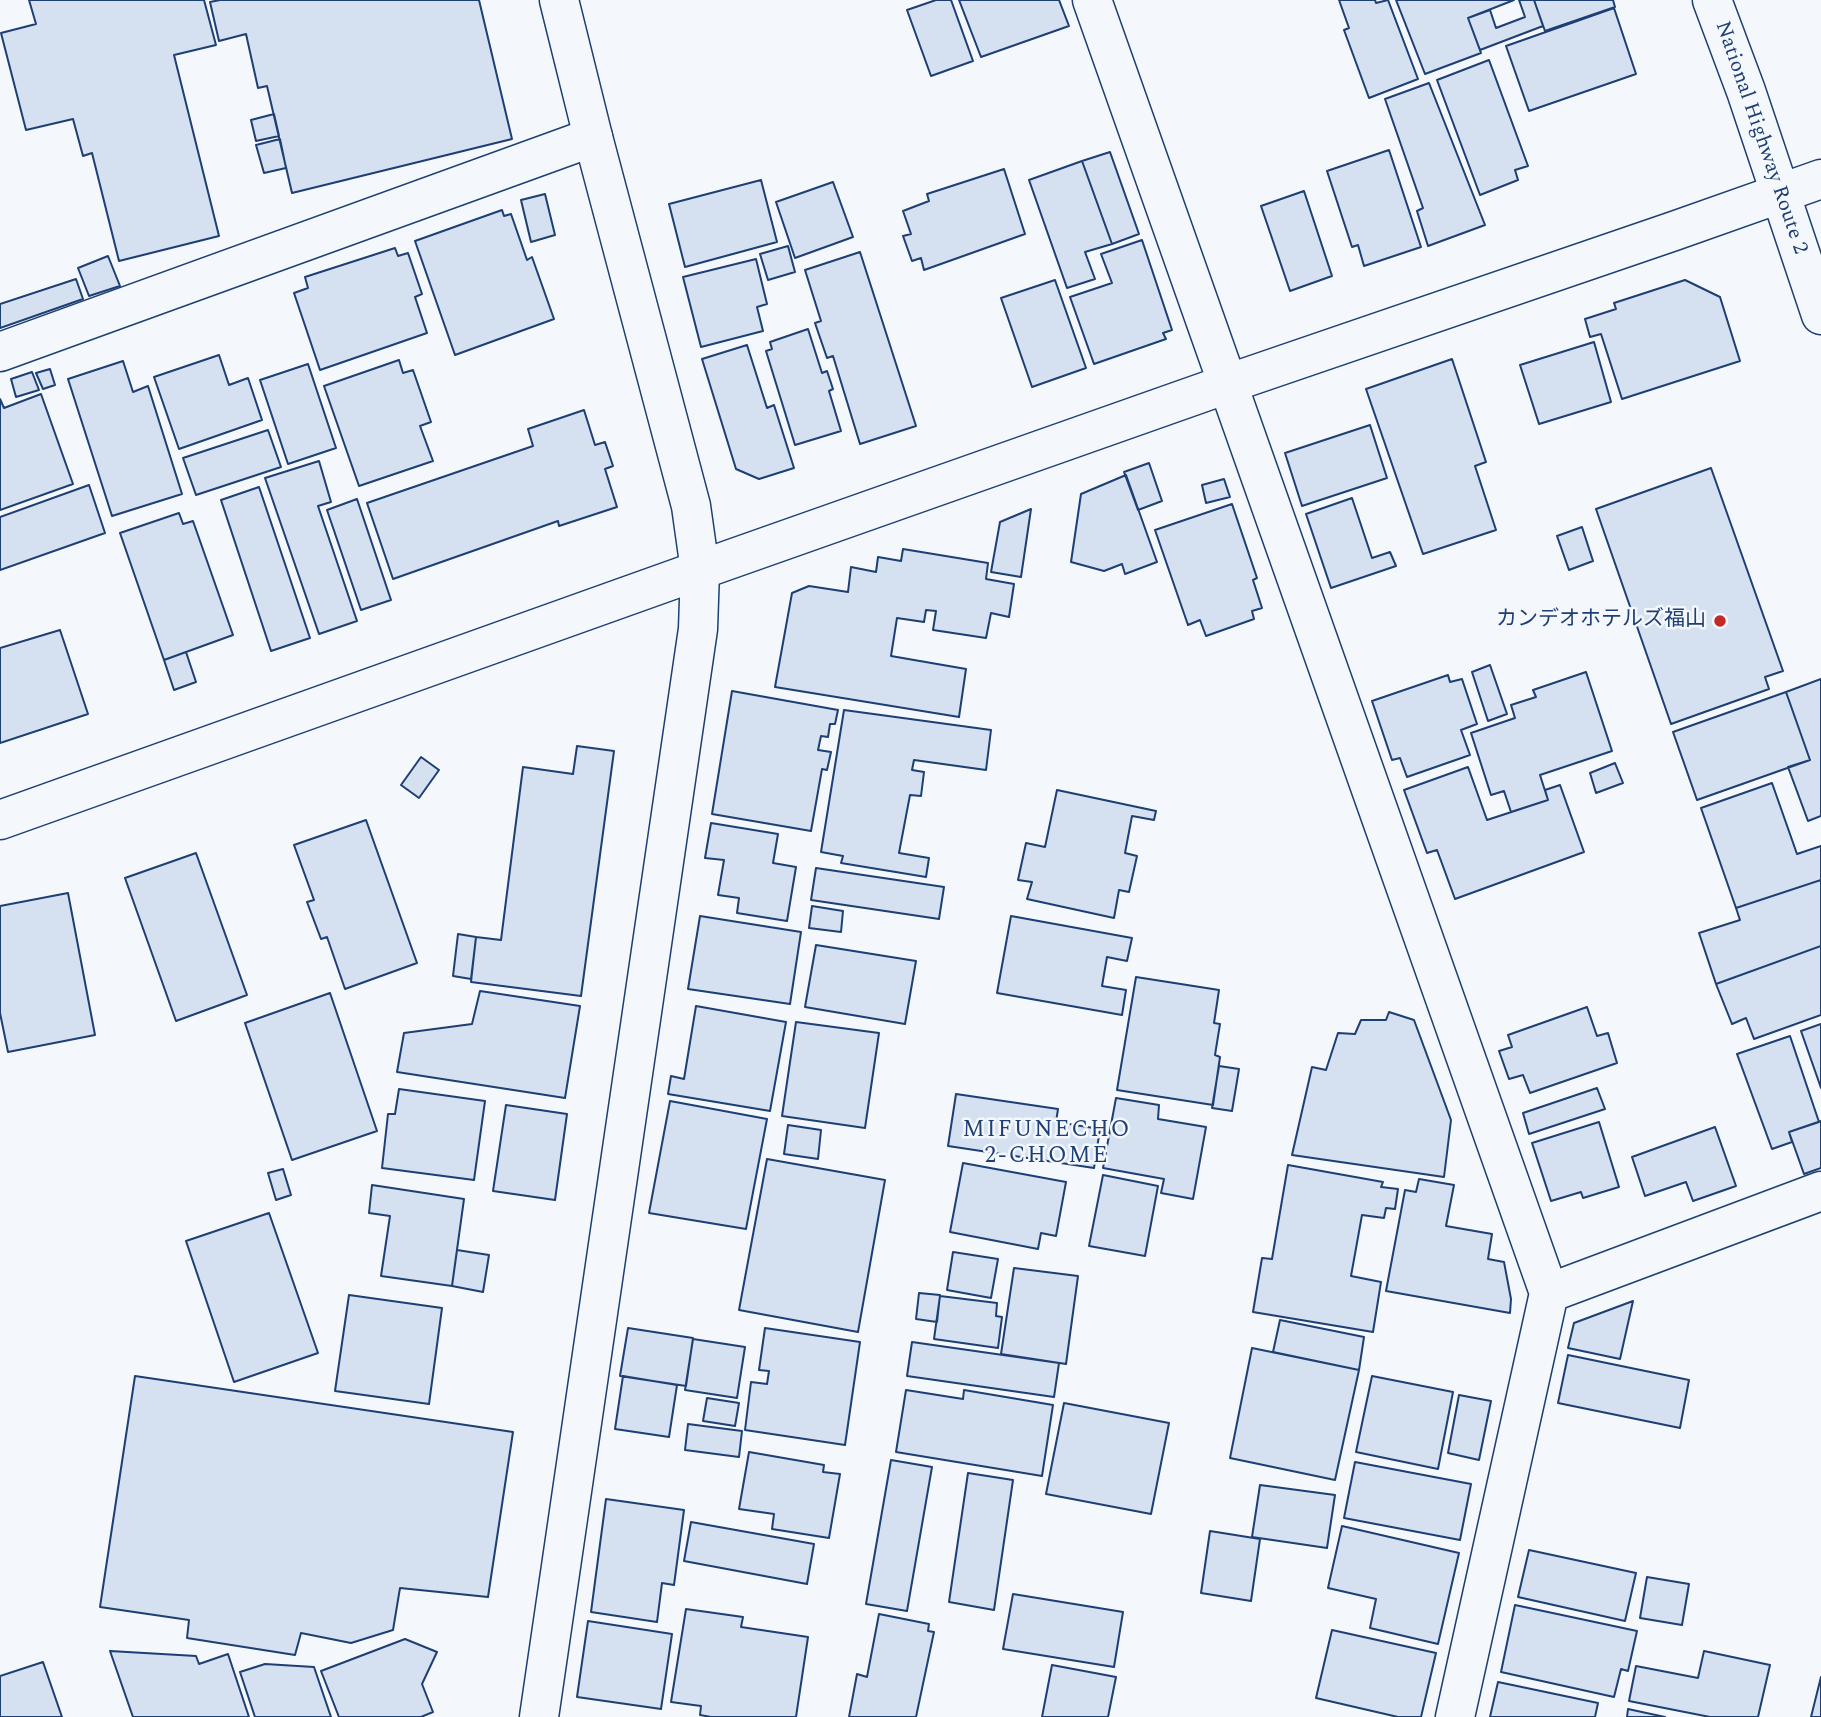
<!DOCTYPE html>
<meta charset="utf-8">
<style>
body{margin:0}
canvas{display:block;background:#f4f7fb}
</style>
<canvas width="1821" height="1717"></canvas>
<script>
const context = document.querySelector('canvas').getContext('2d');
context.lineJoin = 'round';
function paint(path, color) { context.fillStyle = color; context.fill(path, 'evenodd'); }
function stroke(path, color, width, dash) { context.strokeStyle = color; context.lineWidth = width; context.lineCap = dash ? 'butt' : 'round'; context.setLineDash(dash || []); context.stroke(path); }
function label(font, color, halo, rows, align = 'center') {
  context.font = font + ' Spectral,"Noto Sans JP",serif'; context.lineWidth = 5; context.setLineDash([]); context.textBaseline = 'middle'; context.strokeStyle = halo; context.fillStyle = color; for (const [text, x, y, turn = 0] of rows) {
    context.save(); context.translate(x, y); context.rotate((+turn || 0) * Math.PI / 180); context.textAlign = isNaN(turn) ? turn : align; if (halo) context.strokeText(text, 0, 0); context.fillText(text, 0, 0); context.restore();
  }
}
const building = new Path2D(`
 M29 0H204L216 45 174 55 219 236 119 261 92 153 83 156 73 119 26 130 1 33 36 24Z
 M220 0H479L512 139 292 193 267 86 258 88 246 34 219 41 210 2Z
 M936 0H951L973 61 931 76 907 10Z
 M959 0H1059L1069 26 981 57Z
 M1339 0H1375L1376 3 1388 0 1418 79 1369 98 1344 30 1349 28Z
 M1396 0H1514L1468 18 1481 53 1425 74Z
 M1519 0H1534L1543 26 1480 50 1468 18 1490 10 1496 28 1525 17Z
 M1534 0H1613L1615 7 1545 31Z
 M1614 8 1636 74 1529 111 1506 46Z
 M1489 60 1528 166 1515 170 1518 180 1480 195 1437 80Z
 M1429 83 1485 225 1428 246 1417 211 1423 208 1385 99Z
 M274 114 279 136 256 141 251 120Z
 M280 139 286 168 264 173 256 145Z
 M1389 150 1421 247 1364 266 1358 245 1352 247 1327 171Z
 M1110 152 1139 234 1112 244 1082 161Z
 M1082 161 1112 244 1085 252 1095 279 1067 288 1029 180Z
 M1004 169 1025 234 924 270 921 258 912 261 903 236 911 234 903 211 929 201 927 194Z
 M761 180 777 242 685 267 669 204Z
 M833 182 853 237 795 258 776 202Z
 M1304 191 1332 276 1290 291 1261 206Z
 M545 194 555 235 531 242 521 200Z
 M502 210 504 216 511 214 527 260 532 257 554 319 455 355 415 241Z
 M1142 240 1172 330 1163 333 1166 339 1094 364 1070 297 1112 283 1101 254Z
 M788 246 795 272 768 280 760 254Z
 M395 248 398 256 408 253 422 294 415 297 427 333 320 370 294 293 308 288 305 277Z
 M860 252 916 426 860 444 833 356 827 358 815 323 821 321 805 270Z
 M108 256 120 286 89 296 78 268Z
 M756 259 767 304 757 307 763 331 701 347 683 277Z
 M76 279 83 299 0 328V304Z
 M1055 280 1086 368 1032 387 1001 298Z
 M1685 280 1720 297 1740 361 1622 399 1601 334 1590 337 1585 319 1616 309 1614 303Z
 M808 329 822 373 827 371 833 389 829 391 841 431 795 445 766 351 772 349 770 342Z
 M1594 342 1611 402 1539 424 1520 365Z
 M747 345 767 408 774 405 794 468 759 479 736 469 702 359Z
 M219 355 229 385 248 378 262 420 179 449 154 377Z
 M1452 359 1486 462 1475 466 1496 530 1423 554 1366 389Z
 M399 360 403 373 413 370 431 422 420 426 433 461 359 486 324 386Z
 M123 361 133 392 148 386 182 494 112 516 68 379Z
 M308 364 336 448 288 464 260 380Z
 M50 369 55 385 43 389 36 373Z
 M32 372 39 390 16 397 11 379Z
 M41 394 73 484 0 510V399L4 408Z
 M584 410 595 445 605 442 613 466 605 469 617 507 559 526 558 521 393 579 367 503 533 446 528 429Z
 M1370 425 1387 478 1302 506 1285 453Z
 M268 430 281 467 196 495 183 458Z
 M319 461 331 502 318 506 357 621 319 634 265 478Z
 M1149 463 1162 501 1138 510 1124 472Z
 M1711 468 1783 671 1765 677 1769 689 1671 724 1596 509Z
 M1126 475 1157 562 1125 574 1122 564 1104 571 1071 562 1081 494Z
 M1224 479 1230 497 1206 503 1202 485Z
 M89 485 105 533 0 570V517Z
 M259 487 310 638 271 651 221 500Z
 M1352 498 1372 558 1390 552 1396 566 1331 588 1306 514Z
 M357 499 391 600 361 610 327 510Z
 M1232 504 1257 578 1253 580 1262 608 1252 611 1254 619 1206 636 1200 620 1188 625 1155 530Z
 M1031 509 1021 577 991 572 1000 522Z
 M179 513 183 524 193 521 233 635 164 660 120 533Z
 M1582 527 1593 561 1569 570 1557 536Z
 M903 549 988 563 986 579 1014 584 1009 617 991 613 986 638 933 630 936 611 926 610 924 622 897 618 891 656 966 669 959 717 775 687 792 593 809 586 848 592 851 567 876 572 878 557 901 561Z
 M60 630 88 714 0 743V648Z
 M186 652 196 682 174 690 164 660Z
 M1490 665 1507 714 1488 721 1472 672Z
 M1586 672 1612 751 1540 775 1548 800 1511 812 1504 791 1491 795 1471 733 1515 718 1511 705 1536 697 1533 690Z
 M1448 675 1450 682 1462 679 1477 724 1461 730 1470 755 1407 777 1400 758 1392 760 1372 701Z
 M1821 679V816L1808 821 1788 767 1810 760 1786 692Z
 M732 691 838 710 835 724H830L828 737 821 736 818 750 831 752 827 770 822 769 811 831 712 814Z
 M1786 692 1810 760 1697 800 1673 732Z
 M844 710 991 730 986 770 914 760 912 770 924 772 921 796 910 795 899 853 929 858 926 877 841 863 843 856 821 852Z
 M577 746 614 751 581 996 471 982 476 937 501 940 523 767 573 774Z
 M421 757 439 770 419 798 401 785Z
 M1615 763 1623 783 1596 793 1590 773Z
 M1468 767 1487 820 1548 800 1545 790 1560 785 1584 852 1455 899 1437 850 1427 853 1404 790Z
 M1772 783 1797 854 1821 846V880L1736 908 1701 808Z
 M1057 790 1156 811 1154 820 1132 816 1125 853 1137 856 1129 892 1119 890 1114 918 1027 899 1032 882 1018 880 1026 843 1045 847Z
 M366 820 417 963 345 989 327 937 321 939 307 902 314 900 294 845Z
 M711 823 778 834 773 863 796 867 787 921 737 913 739 898 718 895 724 860 705 858Z
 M196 853 247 995 176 1021 125 878Z
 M816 868 944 887 939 919 811 900Z
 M1821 880V946L1716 984 1699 933 1740 920 1736 908Z
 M68 893 95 1035 8 1052 0 1013V906Z
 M812 906 843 911 841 932 809 928Z
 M700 916 801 932 790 1004 688 989Z
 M1011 916 1132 938 1127 961 1107 957 1102 986 1126 990 1122 1015 997 993Z
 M458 934 476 937 471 979 453 976Z
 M816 945 916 961 905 1024 805 1007Z
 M1821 946V1015L1754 1039 1746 1018 1732 1024 1716 984Z
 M1136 977 1219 990 1214 1023 1220 1024 1215 1055 1220 1057 1213 1105 1117 1090Z
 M480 991 580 1006 565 1098 397 1072 404 1033 472 1024Z
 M330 993 377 1131 292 1160 245 1023Z
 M696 1006 786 1022 770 1111 668 1094 671 1076 684 1079Z
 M1587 1007 1597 1036 1608 1033 1617 1063 1530 1093 1523 1075 1509 1079 1499 1051 1512 1047 1508 1035Z
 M1389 1012 1414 1020 1451 1120 1444 1177 1292 1155 1312 1067 1326 1070 1338 1033 1355 1034 1361 1020H1386Z
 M796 1022 879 1033 865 1128 782 1116Z
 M1821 1024V1088L1801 1031Z
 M1790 1036 1819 1122 1789 1132 1792 1142 1772 1149 1737 1054Z
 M1219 1066 1239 1069 1232 1111 1212 1108Z
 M1597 1088 1605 1109 1529 1134 1523 1113Z
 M399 1089 485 1101 474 1180 382 1168 388 1114H395Z
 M956 1094 1058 1109 1056 1122 1100 1129 1094 1168 948 1146Z
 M1116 1098 1159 1105 1158 1119 1206 1127 1193 1199 1161 1193 1164 1179 1103 1168Z
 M670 1101 767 1119 746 1229 649 1213Z
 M506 1105 567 1114 555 1200 493 1191Z
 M1821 1121V1168L1804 1174 1789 1132Z
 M1599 1122 1619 1187 1583 1198 1581 1192 1551 1201 1532 1143Z
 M788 1125 821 1130 818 1159 784 1154Z
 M1715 1127 1736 1186 1693 1201 1686 1182 1645 1196 1632 1157Z
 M767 1159 885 1180 858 1332 739 1310Z
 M963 1163 1066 1182 1056 1236 1041 1233 1038 1249 950 1232Z
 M1288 1165 1383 1182 1381 1187 1398 1189 1395 1209 1386 1208 1384 1218 1362 1215 1351 1276 1381 1282 1373 1332 1253 1312 1262 1258 1272 1259Z
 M283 1169 291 1195 276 1200 268 1173Z
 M1103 1175 1158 1186 1145 1256 1089 1246Z
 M1419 1179 1454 1185 1446 1226 1492 1234 1488 1259 1504 1262 1511 1299 1510 1313 1386 1291 1405 1190 1416 1192Z
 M372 1185 464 1199 452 1286 381 1276 390 1216 369 1213Z
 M269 1213 318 1353 234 1382 186 1241Z
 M457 1250 489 1255 483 1292 452 1286Z
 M953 1252 998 1259 991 1298 947 1290Z
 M1014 1268 1078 1276 1066 1364 1001 1354Z
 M919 1293 940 1295 937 1322 916 1319Z
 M349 1295 442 1308 429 1404 335 1391Z
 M940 1296 997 1303 996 1316 1002 1317 998 1348 934 1339Z
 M1633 1301 1620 1359 1568 1348 1574 1323Z
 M1280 1320 1364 1337 1359 1370 1273 1352Z
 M628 1328 693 1338 686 1386 620 1376Z
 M765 1328 860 1342 845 1445 745 1430 751 1382 767 1384 769 1371 759 1370Z
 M693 1339 745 1347 737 1398 685 1390Z
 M912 1342 1059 1363 1054 1397 907 1376Z
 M1252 1348 1359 1370 1335 1480 1230 1458Z
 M1568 1355 1689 1380 1680 1428 1558 1403Z
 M135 1376 513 1432 488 1597 400 1588 393 1630 351 1643 301 1633 295 1655 187 1638 189 1620 100 1607Z
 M623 1376 677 1385 669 1437 615 1429Z
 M1372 1376 1453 1392 1438 1469 1356 1452Z
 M906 1390 963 1399 964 1390 1053 1405 1042 1476 896 1452Z
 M1459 1395 1491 1401 1479 1460 1448 1453Z
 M707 1398 739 1403 735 1426 703 1421Z
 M1064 1403 1169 1423 1151 1514 1046 1494Z
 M688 1424 742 1431 739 1457 685 1450Z
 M749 1452 824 1465 823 1472 840 1474 829 1538 772 1529 774 1514 739 1509Z
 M891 1460 932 1467 907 1611 866 1604Z
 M1355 1462 1471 1484 1460 1540 1344 1518Z
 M968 1473 1013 1480 994 1610 949 1602Z
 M1260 1485 1335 1495 1327 1548 1252 1537Z
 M606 1499 684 1510 674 1585 662 1583 657 1622 591 1612Z
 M691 1522 814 1544 807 1584 684 1561Z
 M1342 1526 1459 1553 1438 1644 1370 1628 1376 1599 1328 1588Z
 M1210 1531 1260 1539 1251 1601 1201 1593Z
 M1529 1550 1636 1573 1625 1621 1518 1597Z
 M1647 1577 1689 1584 1682 1625 1640 1618Z
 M1013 1594 1123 1612 1114 1667 1003 1649Z
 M1515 1605 1637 1631 1628 1671 1621 1669 1614 1697 1501 1672Z
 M686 1609 743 1617 741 1627 808 1637 796 1717H711L700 1715 701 1706 671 1702Z
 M879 1614 929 1624 928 1631 934 1632 916 1717H849L857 1674 867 1677Z
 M588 1621 672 1634 661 1709 577 1697Z
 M1332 1630 1436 1653 1421 1717H1398L1316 1698Z
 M405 1639 437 1652 422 1684 433 1712 421 1717H339L321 1671Z
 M110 1651 196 1656 199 1664 228 1654 249 1717H133Z
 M1704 1651 1770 1665 1758 1717H1710L1629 1701 1636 1666 1698 1678Z
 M43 1662 62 1717H0V1676Z
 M265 1664 314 1667 331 1717H255L240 1672Z
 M1052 1665 1116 1677 1108 1717H1042Z
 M1821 1677V1717H1811Z
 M1498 1682 1598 1703 1595 1717H1490Z
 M1628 1709 1665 1717H1627Z`);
const minor = new Path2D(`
 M1092 0 1549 1293 1455 1717
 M0 352 593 137
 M0 820 700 570 1227 384 1674 231 1821 179
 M1549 1293 1821 1191`);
const tertiary = new Path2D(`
 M539 1717 698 629 700 570 691 506 593 137 559 0`);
const trunk = new Path2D(`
 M1712 0 1746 91 1821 315`);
const markers = [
 [1720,621,7,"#c62828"]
];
const streetNames = [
 ["National Highway Route 2",1760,138,71]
];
const poiNames = [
 ["カンデオホテルズ福山",1706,621]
];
const neighbourhoodNames = [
 ["MIFUNECHO",1047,1131],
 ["2-CHOME",1047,1157]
];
paint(building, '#d5e0f0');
stroke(building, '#1d3f73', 2);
stroke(minor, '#1d3f73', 41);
stroke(tertiary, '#1d3f73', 41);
stroke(trunk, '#1d3f73', 41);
stroke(minor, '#f4f7fb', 38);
stroke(tertiary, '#f4f7fb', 38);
stroke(trunk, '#f4f7fb', 38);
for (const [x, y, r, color] of markers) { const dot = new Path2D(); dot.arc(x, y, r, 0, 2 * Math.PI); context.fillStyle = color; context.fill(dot); stroke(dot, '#f4f7fb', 2.5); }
label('21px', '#1d3f73', '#f4f7fb', streetNames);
label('21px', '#1d3f73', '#f4f7fb', poiNames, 'right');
context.letterSpacing = '2px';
label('23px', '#1d3f73', '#f4f7fb', neighbourhoodNames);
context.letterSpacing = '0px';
</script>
